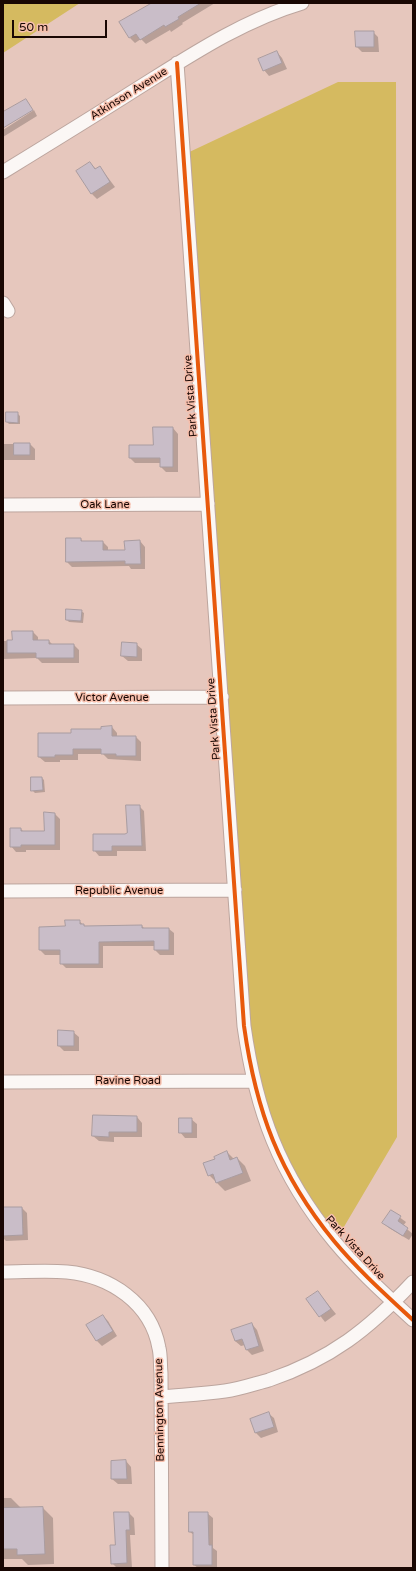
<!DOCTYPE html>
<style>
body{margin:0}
#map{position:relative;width:416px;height:1571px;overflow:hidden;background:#e6c7bd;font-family:"Varela Round",sans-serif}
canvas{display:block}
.frame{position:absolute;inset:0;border:4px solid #190703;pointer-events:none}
.scale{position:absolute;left:12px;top:20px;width:95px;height:18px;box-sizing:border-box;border:2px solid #190703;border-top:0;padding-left:5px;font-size:12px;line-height:14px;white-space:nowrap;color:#190703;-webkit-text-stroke:3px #f7bfac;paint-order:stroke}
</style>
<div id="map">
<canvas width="416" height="1571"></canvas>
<div class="frame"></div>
<div class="scale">50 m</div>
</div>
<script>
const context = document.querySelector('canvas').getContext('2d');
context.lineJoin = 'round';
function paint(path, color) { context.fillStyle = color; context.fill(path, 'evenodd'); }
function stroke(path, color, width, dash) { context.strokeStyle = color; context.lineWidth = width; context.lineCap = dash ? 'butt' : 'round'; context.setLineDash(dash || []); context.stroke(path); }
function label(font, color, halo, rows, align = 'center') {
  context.font = font + ' "Varela Round",sans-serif'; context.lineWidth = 3; context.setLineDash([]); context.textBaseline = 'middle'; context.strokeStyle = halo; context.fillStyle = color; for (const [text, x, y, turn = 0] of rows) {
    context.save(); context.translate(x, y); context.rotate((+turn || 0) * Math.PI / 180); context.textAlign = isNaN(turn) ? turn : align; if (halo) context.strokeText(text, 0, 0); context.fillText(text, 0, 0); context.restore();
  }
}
const green = new Path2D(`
 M3 3H80L3 53Z
 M338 82H396L397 1137 335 1242 299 1193 254 1081 183 155Z`);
const shadow = new Path2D(`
 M153 3H215L182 23 183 24 171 32 170 30 146 44 141 39 135 43 130 38Z
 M373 32 378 37 379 52H362L357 47Z
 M277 52 282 58 287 69 269 76 264 70Z
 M34 110 37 116 3 137V130Z
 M90 163 96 169 100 167 115 187 97 199 92 194 77 172Z
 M17 413 20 416V424H9L7 422Z
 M173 428 178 434V472H166L161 467V463H135L130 458V446H154Z
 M3 444H30L35 449V460H3Z
 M81 539 83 542H103L108 547V551H126L140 541 145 547V569H131L129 566 72 567 67 562Z
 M81 611 84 613 83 623 69 622 67 620Z
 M33 632 38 637V641H49L53 645H74L79 650V663H42L37 658 3 659V641H13Z
 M136 644 142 649V661H128L122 656Z
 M112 727 117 733V737H136L141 742V761L108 759 103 754H78V760H60V762H45L39 757 72 734 102 730Z
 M42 778 44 780 45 792 35 793 32 790Z
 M139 806 144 811 146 851H117V856H99L94 850 126 835 128 833Z
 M55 814 60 819V850H26V852H16L11 846 21 829 24 832H45Z
 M79 921 86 927 142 926 145 929H169L174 933V955H160L155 950V946H103V968H66L61 963V955H45L40 950V928L66 927Z
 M73 1032 79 1037V1051H64L59 1046Z
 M137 1117 142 1123V1137H114V1142L99 1141 93 1136Z
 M191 1119 197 1124V1138H185L180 1132Z
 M227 1152 234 1159 237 1158 245 1166 251 1181 225 1191 209 1175 216 1159Z
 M3 1208H22L27 1213 28 1240 6 1241 3 1238Z
 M391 1211 406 1222 403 1226 413 1234 409 1240 389 1228 384 1223Z
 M318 1292 336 1314 325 1322 308 1300Z
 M103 1316 108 1321 117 1336 102 1346 97 1341 87 1326Z
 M252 1324 257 1330 264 1351 252 1355 247 1350 245 1345 241 1346 235 1341 232 1331Z
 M268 1413 274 1418 278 1432 261 1438 256 1433 251 1419Z
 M126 1461 131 1467 132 1484H118L112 1479Z
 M3 1498H11L21 1508H43L53 1518 54 1564 28 1565 22 1559H3Z
 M129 1513 134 1518 135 1535H130L132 1568H117L112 1563 116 1546Z
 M207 1513 213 1518V1548L217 1551V1568H198L194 1565V1535L190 1532Z`);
const building = new Path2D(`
 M152 3H201L178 17 179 19 165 27 164 25 140 40 136 34 129 38 119 22Z
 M355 31H374V47H356Z
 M277 51 282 63 263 71 258 59Z
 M26 99 33 110 3 128V112Z
 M90 162 95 169 100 166 110 182 91 194 76 171Z
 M6 412H18V423L6 422Z
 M153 427H173V467H160V458H129V445H153Z
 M14 443H30V455H14Z
 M66 538H81V541H103V550H125L124 541 140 540 141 564H125V561L66 562Z
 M66 609 82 610 81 621 66 620Z
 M12 631H33V640H49V644H74V658H36V653H7V640H12Z
 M122 642 137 643V657L121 656Z
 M112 726V736H136V756H116V754H101V749H73V755H55V757H38V733H71V729H101V727Z
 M31 777H42L43 790 31 791Z
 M126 805H140L142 846H112V851H93V834H125L127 833Z
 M44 812 55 813V845H21V847H10V828H21V831H44Z
 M65 920H80V924H84V926L142 925V928H169V950H154V941L99 942V964H60V950H39V927L65 926Z
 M58 1030 74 1031V1046H58Z
 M93 1115 137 1116V1132H109V1137L92 1136Z
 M179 1118H192V1133H179Z
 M227 1151 230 1160 237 1157 243 1173 216 1183 213 1174 208 1176 203 1163 215 1159 214 1157Z
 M3 1207H22L23 1235 3 1236Z
 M391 1210 401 1216 398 1221 408 1228 403 1236 382 1223Z
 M318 1291 331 1309 319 1317 306 1299Z
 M103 1315 113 1331 96 1341 86 1325Z
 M252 1323 259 1346 246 1350 242 1339 235 1341 231 1330Z
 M269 1412 274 1427 255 1433 250 1419Z
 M126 1460 127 1479H111V1461Z
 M43 1507 45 1554 17 1555V1549H3V1508Z
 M114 1512H129L130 1530H126L127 1563 111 1564 110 1545H115Z
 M189 1512H208L209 1545H212V1565H193V1532H189Z`);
const minor = new Path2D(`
 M177 63 244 1026C256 1111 279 1174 334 1241 358 1270 386 1295 413 1320
 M3 172C47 145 91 118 135 90 188 57 241 21 302 3
 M3 303 8 311
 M3 505 208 504
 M3 698 222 697
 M3 891 235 890
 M3 1082 254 1081
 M3 1272C24 1272 46 1270 67 1272 110 1276 151 1303 159 1348 161 1356 160 1365 161 1373L162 1568
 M161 1397C182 1395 204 1394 225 1391 240 1389 254 1384 269 1380 331 1359 369 1329 413 1282`);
const cycleway = new Path2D(`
 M177 63 244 1026C256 1111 279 1174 334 1241 358 1270 386 1295 413 1320`);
const streetNames = [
 ["Atkinson Avenue",129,94,-32],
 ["Park Vista Drive",191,396,-94],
 ["Oak Lane",105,505],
 ["Victor Avenue",112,698],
 ["Park Vista Drive",214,719,-94],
 ["Republic Avenue",119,891],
 ["Ravine Road",128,1081],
 ["Park Vista Drive",355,1248,48],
 ["Bennington Avenue",160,1410,-91]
];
paint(green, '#d5ba60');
paint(shadow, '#0003');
paint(building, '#c9bdc8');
stroke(building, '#a99ca0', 1);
stroke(minor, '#bca59e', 15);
stroke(minor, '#fbf7f5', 13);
stroke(cycleway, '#e8590c', 4);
label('11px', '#190703', '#f7bfac', streetNames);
</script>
